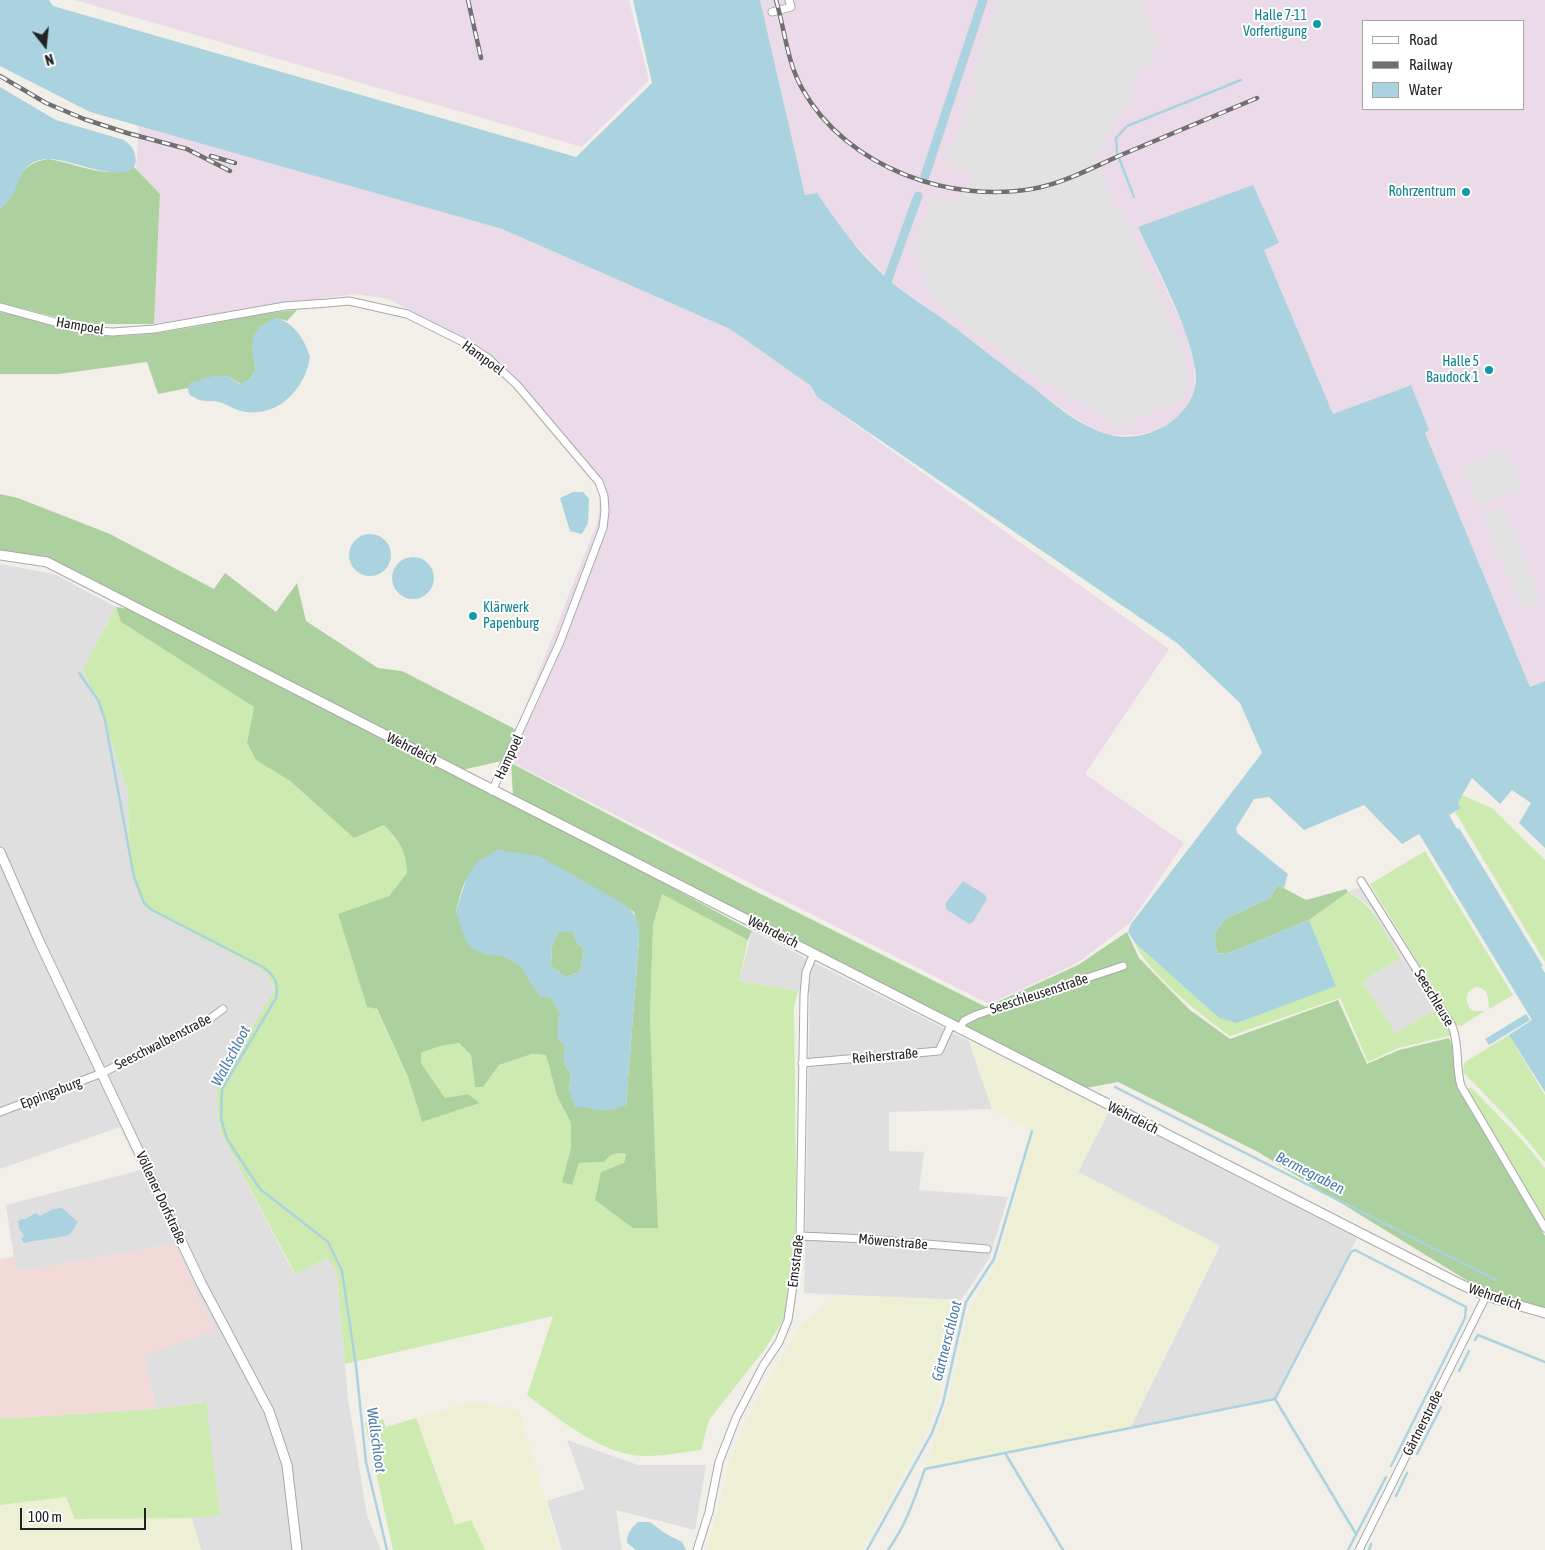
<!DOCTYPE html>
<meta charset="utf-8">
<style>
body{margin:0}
#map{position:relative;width:1545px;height:1550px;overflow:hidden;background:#f2efe9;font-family:"Asap Condensed",sans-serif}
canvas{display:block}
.legend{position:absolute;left:1362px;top:20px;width:162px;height:90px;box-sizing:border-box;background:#fff;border:1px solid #a7a7a7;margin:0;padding:6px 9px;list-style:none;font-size:15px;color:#222}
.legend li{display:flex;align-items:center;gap:10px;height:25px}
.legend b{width:25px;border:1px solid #a7a7a7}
.north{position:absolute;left:20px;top:20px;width:50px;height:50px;-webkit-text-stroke:4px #fff;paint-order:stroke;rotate:164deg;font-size:14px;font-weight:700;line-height:20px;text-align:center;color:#222}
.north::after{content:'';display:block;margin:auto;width:18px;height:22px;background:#222;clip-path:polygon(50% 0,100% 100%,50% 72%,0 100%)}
.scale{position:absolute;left:20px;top:1508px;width:126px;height:22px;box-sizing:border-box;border:2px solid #222;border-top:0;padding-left:6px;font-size:15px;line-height:18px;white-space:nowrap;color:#222;-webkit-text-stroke:4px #fff;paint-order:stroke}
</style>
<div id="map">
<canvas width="1545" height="1550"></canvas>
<ul class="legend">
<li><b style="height:6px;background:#fff"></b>Road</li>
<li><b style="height:6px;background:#707070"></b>Railway</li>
<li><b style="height:14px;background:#aad3df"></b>Water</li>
</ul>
<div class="north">N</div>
<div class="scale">100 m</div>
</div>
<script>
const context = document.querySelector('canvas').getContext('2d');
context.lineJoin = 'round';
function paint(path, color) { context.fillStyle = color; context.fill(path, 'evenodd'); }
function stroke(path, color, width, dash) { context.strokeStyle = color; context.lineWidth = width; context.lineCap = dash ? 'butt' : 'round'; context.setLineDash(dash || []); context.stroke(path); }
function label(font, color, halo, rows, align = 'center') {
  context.font = font + ' "Asap Condensed",sans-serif'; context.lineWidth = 4; context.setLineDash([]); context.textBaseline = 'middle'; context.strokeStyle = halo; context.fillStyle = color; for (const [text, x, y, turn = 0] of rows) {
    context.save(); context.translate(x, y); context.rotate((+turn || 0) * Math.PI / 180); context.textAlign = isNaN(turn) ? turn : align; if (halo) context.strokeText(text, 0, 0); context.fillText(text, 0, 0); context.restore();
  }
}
const residential = new Path2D(`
 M0 564 54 574 116 607 83 669 101 711 128 792 129 864 143 906 266 972 275 990 216 1087 220 1131 294 1274 327 1258 337 1272 348 1399 367 1515 381 1550H201L192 1518 220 1515 205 1402 156 1409 144 1356 175 1244 16 1272 6 1205 141 1170 120 1127 0 1169Z
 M752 931 969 1041 992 1109 889 1112V1151L924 1152 919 1190 1008 1197 989 1259 961 1300 804 1293 810 993 739 981Z
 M1401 958 1412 978 1417 975 1437 1009 1395 1034 1362 981Z
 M1109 1111 1357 1238 1275 1399 1130 1428 1220 1246 1078 1172Z
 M567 1440 638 1465H706L695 1530 616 1510 622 1550H562L547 1501 585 1489Z`);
const commercial = new Path2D(`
 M175 1244 214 1331 144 1356 156 1409 0 1419V1259L14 1257 16 1272Z`);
const industrial = new Path2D(`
 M75 0H629L649 80 582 147Z
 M760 0H1545V694L1540 683 1530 687 1424 432 1429 430 1410 385 1333 415 1264 250 1279 243 1138 227 1187 335 1194 364 1195 389 1188 405 1177 418 1161 430 1136 435H1109L1089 427 1056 405 952 325 889 280 845 234 817 193 805 195ZM1364 21H1524V109H1364Z
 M139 125 502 229 730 329 811 386 817 397 1169 649 1085 774 1184 843 1130 923 1076 964 989 1004 505 759 598 520 600 496 596 472 502 363 389 299 354 294 154 324 160 194 136 169Z`);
const farmland = new Path2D(`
 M969 1041 1109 1111 1078 1172 1220 1246 1130 1428 925 1469 948 1399 970 1307 998 1262 1032 1131 992 1109Z
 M838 1295 961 1300 937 1404 927 1432 862 1550H706L717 1515 730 1460 750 1412 799 1327Z
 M475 1401 519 1410 560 1550H485L471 1520 456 1526 416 1418Z
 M67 1497 75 1519 192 1518 201 1550H1L0 1505Z`);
const grass = new Path2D(`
 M116 607 121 622 254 707 247 743 256 760 290 781 354 838 384 825C400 842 406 850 407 873L389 896 338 914 367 1006 376 1009 408 1077 422 1122 480 1103 468 1094 445 1098 421 1063V1053L440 1046 459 1043 471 1055 475 1087H483L499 1065 532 1054 546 1055 557 1096 571 1123V1148L563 1182 572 1184 579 1163 604 1162C611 1154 615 1152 626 1154L624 1163 658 1227 650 1018 653 925 662 893 748 940 739 981 798 991 794 1006 796 1177 795 1236 784 1319 765 1349 709 1420 701 1450C676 1453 647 1460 623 1453 587 1443 557 1417 527 1395L553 1316 345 1364 337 1272 327 1258 295 1274 220 1131 216 1087 275 989 266 972 143 907 129 864 128 792 101 711 83 669Z
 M1462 795 1492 808 1545 860V962L1455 812 1460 808 1458 803Z
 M1425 851 1513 995 1489 1009C1488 999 1490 989 1476 987 1464 992 1464 1003 1473 1011H1485L1461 1026 1456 1025 1370 884Z
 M1348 892C1374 905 1386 934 1401 958L1362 981 1395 1033 1437 1009 1453 1035 1398 1048 1368 1062 1340 998 1230 1036C1203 1017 1147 973 1135 943L1219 1018 1336 986 1309 920Z
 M1509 1035 1545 1095V1162L1513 1124 1463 1072 1465 1062Z
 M1471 1087 1523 1141 1545 1168V1220L1468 1092 1467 1089Z
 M206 1402 220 1515 192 1518 75 1519 66 1497 0 1505V1419L156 1409Z
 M416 1418 455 1525 471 1520 485 1550H393L365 1423 383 1419 386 1427Z`);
const forest = new Path2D(`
 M48 159C72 162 113 182 133 166L160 194 154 324H83L0 303V209C22 187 14 164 48 159Z
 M297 310 287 321 277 318 260 327 254 361 256 369 249 380 241 384 227 376 191 383 188 388 158 394 147 362 59 374H0V312C37 319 73 335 112 336 174 336 236 315 297 310Z
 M0 494 18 498 110 534 214 589 225 573 276 612 297 583 306 621 378 668 402 671 515 729 502 761 462 770 47 560 0 551Z
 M116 607 130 609 653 877 752 931 748 940 662 894 653 925 650 1018 658 1228H633L595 1200 601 1172 624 1163 626 1154C615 1152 611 1154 604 1162L579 1163 572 1185 562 1182 571 1148V1123L557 1096 546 1055 532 1054 499 1065 483 1087H475L471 1055 459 1043 440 1046 421 1053V1063L445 1098 468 1094 480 1103 422 1122 408 1077 377 1009 367 1007 338 914 389 896 407 873C406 850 400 842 384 825L354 838 290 781 256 760 247 743 254 707 121 622ZM498 850 588 885 634 912 639 939 626 1105C596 1110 591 1113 569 1090L571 1075 564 1063V1044L558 1039 559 1012 551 997 539 995 519 964 503 956 456 911C465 878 467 868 498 850Z
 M511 763 743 885 986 1007 1078 965 1127 932 1139 958 1190 1010 1230 1039 1338 1000 1367 1064 1399 1050 1449 1038C1456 1049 1453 1074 1458 1089L1545 1236V1309L1489 1294 1258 1152 1118 1082 1086 1088 513 796Z
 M1278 885 1306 900 1346 889 1348 892 1309 920 1227 954 1217 953 1214 935 1225 919 1270 898Z
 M558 932H573L577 943 584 949 580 972 565 977 551 966 552 946Z`);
const parking = new Path2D(`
 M999 0H1140L1154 35 1160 41 1145 70 1139 68 1128 93 1134 96 1128 108 1115 117 1101 149 1094 156 1116 209 1121 208 1184 356 1188 378 1186 388 1177 402 1119 426 1023 368 936 302 915 256 932 197 958 202 965 194 973 175 945 162 977 89 970 85Z
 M1506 449 1522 488 1479 506 1462 467Z
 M1503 507 1541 600 1521 609 1483 516Z
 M1361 888 1371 900 1417 975 1412 978 1371 909 1360 898 1348 892 1354 889Z`);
const water = new Path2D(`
 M0 0H49L53 6 576 157 652 83 633 0H760L805 195 817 193C838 224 860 255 889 280 909 297 932 310 953 326 980 347 1007 368 1034 388 1056 406 1080 426 1107 434 1127 441 1155 434 1171 422 1185 412 1196 395 1196 378 1194 335 1156 267 1138 227L1253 185 1279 243 1264 250 1333 414 1411 385 1429 430 1425 433 1530 687 1545 681V848L1519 823 1531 803 1512 790 1500 804 1472 778 1458 803 1461 808 1449 815 1457 829 1459 828 1543 966 1541 967 1545 973V1092L1509 1035 1532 1020 1421 837 1419 834 1402 844 1364 805 1304 830 1269 797 1254 799 1236 828 1237 833 1288 874 1284 888 1278 885 1270 898 1225 919 1214 935 1217 953 1227 954 1309 920 1336 986 1237 1023 1219 1018 1135 943 1128 932 1131 924 1262 753 1240 703 1177 643 817 397 811 386 730 329 502 229 90 112 0 66Z
 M0 87 56 120 124 140C130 145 134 148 135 155 143 188 82 165 71 163 60 160 48 157 37 161 21 166 20 182 13 194 10 200 5 204 0 209Z
 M277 318C295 324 305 340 310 357 305 388 280 416 247 412 237 411 230 406 222 403 207 398 206 406 189 394L188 388 191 383 213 376H227L240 384 249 380 256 369C250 342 248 329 277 318Z
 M573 492H583L589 499 588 523 582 534 570 531 560 498Z
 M349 555a21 21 0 1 1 42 0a21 21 0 1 1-42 0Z
 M392 578a21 21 0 1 1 42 0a21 21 0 1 1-42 0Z
 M498 850 539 856 622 903C637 914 639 921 639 939L626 1105C617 1109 608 1111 598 1110 588 1109 585 1105 575 1108L569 1090 571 1075 564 1063V1044L558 1039 559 1012 551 998 539 996 519 964 503 956 487 955 470 947 462 931 456 911 467 877 478 861ZM558 932H573L577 943 584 949 580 972 565 977 551 966 552 946Z
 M963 881 984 894 987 899 973 922 969 924 946 909 945 904Z
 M1526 1014 1530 1020 1489 1045 1485 1039Z
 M62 1208 78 1222C75 1226 73 1232 68 1235 64 1238 33 1240 24 1243L21 1239 24 1236 19 1228 18 1222 21 1219H26L35 1213 40 1216 53 1209Z
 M638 1522H650L666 1534 682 1542 686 1550H636L627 1543C627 1533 631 1528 638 1522Z`);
const stream = new Path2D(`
 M1134 197 1117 153 1116 138 1127 126 1241 80
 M79 673 98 700 105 720 134 877 144 903 152 910 263 967C275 976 279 983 276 998L222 1089 221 1119 227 1139 260 1189 328 1242 342 1271 356 1366 366 1462 387 1550
 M1115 1087 1496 1280
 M1475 1340 1478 1335 1545 1362
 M1459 1371 1469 1351
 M1275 1399 1356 1534
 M1005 1453 1063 1550
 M1417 1454 1441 1407
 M1396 1496 1407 1473
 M867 1550 932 1433 943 1403 966 1302 994 1259 1032 1131
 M888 1550C906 1526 915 1497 925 1469L1275 1399 1351 1252 1355 1250 1466 1307 1465 1318 1391 1466
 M1348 1550 1386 1477
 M1369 1550 1371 1544`);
const canal = new Path2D(`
 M925 176 983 0
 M884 290 918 196`);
const minor = new Path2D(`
 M772 12 791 7 789 0
 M0 307 84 330 113 332 154 329 285 306 328 303 349 301 407 314 465 343 488 358 517 385 599 482 604 496 605 511 603 528 560 642 492 791
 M1361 881 1452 1026C1460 1045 1455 1065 1461 1086L1545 1228
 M959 1029 964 1021 976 1015 1123 966
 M802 1063 939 1051 951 1025
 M0 1112 102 1073 207 1021 223 1009
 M800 1236 866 1239 987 1249
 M697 1550 709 1512 719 1462 736 1418 763 1366 779 1342 788 1320 800 1236 804 995 806 972 814 953
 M1359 1550 1486 1296`);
const tertiary = new Path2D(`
 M0 555 47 562 1458 1283 1486 1296 1545 1313
 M0 852 39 941 201 1283 269 1411 287 1465 297 1550`);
const rail = new Path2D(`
 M468 0 481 58
 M776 0C785 30 787 63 803 90 847 168 952 205 1037 188 1066 182 1094 167 1121 155 1167 136 1212 117 1257 98
 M0 76 46 103 84 119 127 133 187 149 230 171
 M211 156 235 163`);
const markers = [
 [1317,24,5,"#0f9aa8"],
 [1466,192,5,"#0f9aa8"],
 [1489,370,5,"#0f9aa8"],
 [473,616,5,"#0f9aa8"]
];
const cultureNames = [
 ["Halle 7-11",1307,16],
 ["Vorfertigung",1307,32],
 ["Rohrzentrum",1456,192],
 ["Halle 5",1479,362],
 ["Baudock 1",1479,378],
 ["Klärwerk",483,608,"left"],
 ["Papenburg",483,624,"left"]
];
const streetNames = [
 ["Hampoel",80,326,10],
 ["Hampoel",483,358,36],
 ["Wehrdeich",412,749,27],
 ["Hampoel",509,757,-65],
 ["Wehrdeich",773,932,27],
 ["Seeschleusenstraße",1039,994,-18],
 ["Seeschleuse",1434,998,59],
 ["Seeschwalbenstraße",163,1042,-27],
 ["Reiherstraße",885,1056,-5],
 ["Eppingaburg",51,1093,-21],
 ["Wehrdeich",1133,1118,27],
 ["Völlener Dorfstraße",161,1198,65],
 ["Möwenstraße",893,1242,5],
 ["Emsstraße",796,1261,-83],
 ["Wehrdeich",1495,1297,19],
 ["Gärtnerstraße",1423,1423,-63]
];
const waterNames = [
 ["Wallschloot",231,1056,-62],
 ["Bermegraben",1310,1173,27],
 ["Gärtnerschloot",947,1341,-76],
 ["Wallschloot",376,1440,82]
];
paint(residential, '#e0dfdf');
paint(commercial, '#f2dad9');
paint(industrial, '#ebdbe8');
paint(farmland, '#eef0d5');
paint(grass, '#cdebb0');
paint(forest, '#add19e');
paint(parking, '#e2e2e2');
paint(water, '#aad3df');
stroke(stream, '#aad3df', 2.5);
stroke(canal, '#aad3df', 9);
stroke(minor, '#a9a9a9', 9);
stroke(tertiary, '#a9a9a9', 11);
stroke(minor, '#fff', 7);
stroke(tertiary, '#fff', 9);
stroke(rail, '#707070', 4.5);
stroke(rail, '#fff', 2.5, [8]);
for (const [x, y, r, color] of markers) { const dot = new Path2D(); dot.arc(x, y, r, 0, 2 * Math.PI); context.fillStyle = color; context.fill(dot); stroke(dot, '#fff', 2); }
label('14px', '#0d838f', '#fff', cultureNames, 'right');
label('14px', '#222', '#fff', streetNames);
label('italic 15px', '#4a7aab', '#fff', waterNames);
</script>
